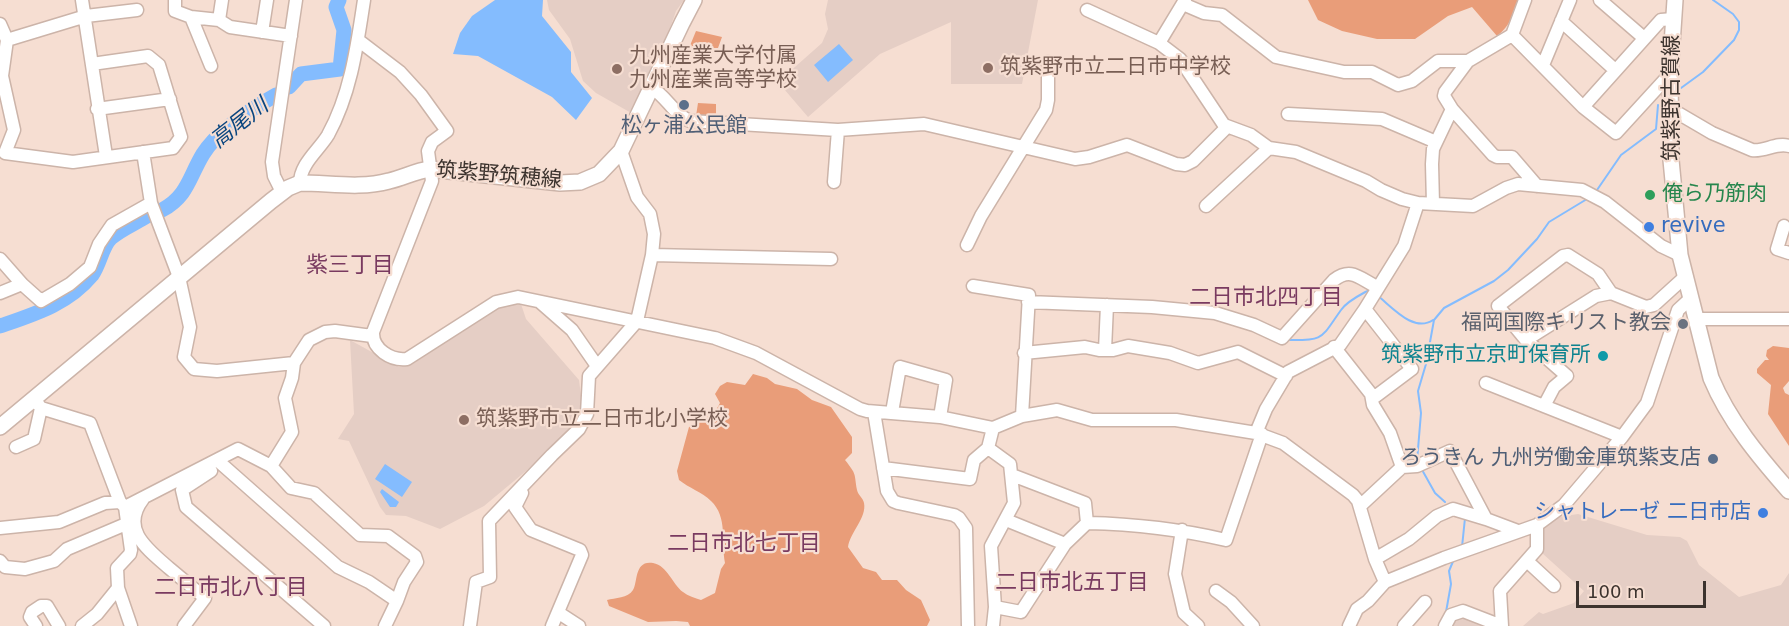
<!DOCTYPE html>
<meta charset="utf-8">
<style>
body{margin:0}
#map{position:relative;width:1789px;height:626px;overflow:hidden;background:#f6ded2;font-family:"DejaVu Sans",sans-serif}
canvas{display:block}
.scale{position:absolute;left:1576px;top:581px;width:130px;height:27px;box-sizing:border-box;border:3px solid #3c332e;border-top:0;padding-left:8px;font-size:18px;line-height:21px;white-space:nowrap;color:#3c332e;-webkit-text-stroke:4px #f6ded2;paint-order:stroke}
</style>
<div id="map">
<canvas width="1789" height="626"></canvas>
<div class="scale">100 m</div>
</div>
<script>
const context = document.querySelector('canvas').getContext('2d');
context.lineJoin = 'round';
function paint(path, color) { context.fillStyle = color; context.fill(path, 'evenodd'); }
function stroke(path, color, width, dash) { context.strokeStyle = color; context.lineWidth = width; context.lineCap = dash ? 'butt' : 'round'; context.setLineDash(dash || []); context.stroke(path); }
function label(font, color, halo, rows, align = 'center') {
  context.font = font + ' "DejaVu Sans","Noto Sans JP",sans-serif'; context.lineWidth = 4.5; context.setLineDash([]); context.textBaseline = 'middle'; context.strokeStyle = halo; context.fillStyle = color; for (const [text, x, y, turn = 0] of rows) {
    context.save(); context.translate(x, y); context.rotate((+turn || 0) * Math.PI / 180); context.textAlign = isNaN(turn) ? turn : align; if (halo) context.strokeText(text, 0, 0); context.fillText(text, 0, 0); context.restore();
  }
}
const education = new Path2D(`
 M547 0H684L676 11 660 57 633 114 596 93 583 81 570 39 549 10Z
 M828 0H1038L1022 84H951V22L880 54 808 117 778 82 822 43 828 29 825 14Z
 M521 304 526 319 579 380 582 404 575 425 526 471 484 506 440 529 406 516 386 515 380 507 349 441 338 439 354 414 350 340 399 367 414 363 499 307Z
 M1578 514 1647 535 1680 537 1687 541 1699 565 1739 597 1781 585 1789 573V626H1523L1539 612 1543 614 1574 603 1584 591 1542 553 1541 529 1558 517Z
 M1466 617 1492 626H1449L1450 621Z`);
const green = new Path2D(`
 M1308 0H1518C1510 17 1513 23 1497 36L1472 7 1448 16 1415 39H1377L1342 31 1318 20Z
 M696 31 722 37 718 48H689Z
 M698 103 716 104V116L714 119 696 116Z
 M1773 346 1789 348V381L1783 388 1785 393 1789 395V446L1768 414 1771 385 1757 373V369L1765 360H1769L1766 356 1767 350Z
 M753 374 767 378 775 384 797 389 812 400 831 407 852 437V453L845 460C857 475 854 473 857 490 858 495 863 498 864 503 867 518 850 532 848 547L863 568 876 572 882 580H897L906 590 921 600 930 620 927 626H690L688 622 676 621 648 622 609 606 607 600C615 598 628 598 633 590 638 582 634 560 653 563 668 566 672 584 683 592 688 596 695 598 701 600L715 593 721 569 725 563C721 542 728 517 711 501 702 492 689 488 679 480L677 471 689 427 715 412 720 403 715 394 720 386 727 382 745 385Z`);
const water = new Path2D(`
 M495 0H543L542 16 571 52V72L592 98 576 120 552 97 478 56 453 54 460 33 472 16Z
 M839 44 853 60 828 82 814 65Z
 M385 464 412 482 402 497 375 479Z
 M382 489 399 502 396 507H390L380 492Z`);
const stream = new Path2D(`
 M1681 88 1703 72 1734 40 1739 30V22L1733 14 1713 0
 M1597 190 1621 155 1656 129 1658 105
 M1378 296C1393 308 1414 333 1433 320
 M1287 340C1325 341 1321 338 1341 310 1347 301 1360 295 1369 290
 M1417 461 1421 413 1418 391 1426 364 1434 320 1444 308 1494 281 1508 270 1537 239 1549 222 1587 199
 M1421 468 1435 493 1445 502
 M1462 547 1465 518
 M1446 612 1451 584 1449 571 1454 559`);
const river = new Path2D(`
 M289 87 301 74 340 69 344 30 336 7 339 0
 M162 210C188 196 189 177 203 154 218 130 251 109 276 95
 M0 326C35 314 68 304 92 275 100 264 102 246 111 238 121 229 136 223 147 216`);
const minor = new Path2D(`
 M82 0 106 156
 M175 0V11L191 17 219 20 230 27 291 36
 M1600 0 1644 38
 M1183 4 1204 13 1222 15 1276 57 1344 72H1372L1398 85 1412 81 1438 61H1468
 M1087 10 1159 43 1180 59 1224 125 1251 135 1269 148 1296 152 1366 181 1381 190 1402 199 1418 203 1473 206 1506 188 1518 184 1582 190 1605 202 1661 246 1680 255
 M191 17 211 66
 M219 20 222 0
 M1561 21 1615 70
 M0 24 7 40 2 76 14 130 5 153 73 162 173 148 181 137 159 65 148 56 92 64
 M262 32 267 0
 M1512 35 1583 107 1616 133 1670 74
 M7 40 86 16 137 10
 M358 40 400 72 421 95 447 131 432 142 428 151 432 181 373 332C372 349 391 361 407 359L496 302 518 297 715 338 756 353 860 409 867 411 940 417 993 428 1022 416 1057 410 1092 420H1176L1256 433 1283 443 1353 495 1358 501 1375 559 1385 582
 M1159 43 1185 0
 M1543 65 1570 0
 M652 88C667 97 675 116 690 121L838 130 924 124 1075 159 1089 157 1127 145 1176 164 1185 165 1193 161 1227 127
 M1583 107 1661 20 1673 19
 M97 109 170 99
 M1452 109 1493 155 1497 157H1512L1537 186
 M1671 109 1712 133 1752 150C1764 152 1777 142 1789 146
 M1288 114 1382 119 1436 142
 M143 152 151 203 179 277 190 327 184 357 194 369 217 371 294 363
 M834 182 838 130
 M300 183C300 164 319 150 328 135 351 93 357 46 364 0
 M282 192 274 176 272 162 296 0
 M1433 204 1432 164 1433 149 1452 109 1444 96 1445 92 1468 61 1512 35 1525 0
 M1206 206 1269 148
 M1784 226 1777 249 1789 253
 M967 245 981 216 1046 110 1048 100V62
 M652 255 831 259
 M0 259 22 284 41 301 70 284 90 267 99 244 112 225 151 203
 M973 286 1029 295 1022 416
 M0 293 22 284
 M540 302 572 330 597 366
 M1028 302 1152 307 1215 313 1254 325 1282 338 1334 280C1351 267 1359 278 1377 287
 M1365 309 1412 369 1372 399
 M1696 319H1789
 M1526 340 1596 296 1611 293
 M1334 347 1371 394 1373 405 1390 433 1402 467
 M1105 350 1107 305
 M1024 353 1085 347 1099 350H1113L1128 346 1170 353 1198 363 1238 352 1286 376
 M1486 383 1622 437
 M34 399 41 408 90 423 120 502 125 507 131 550 130 554 117 568 118 588 131 626
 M1544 406 1554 387 1567 376 1526 340 1498 306 1563 256 1568 255 1598 274 1611 293 1646 307 1654 305 1686 276
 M874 412 887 491 893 501 898 503 954 515 959 518 966 528 968 626
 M892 412 900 367 946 380 940 417
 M993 428 988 448 1010 464 1014 503 991 546 995 607 993 626
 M1256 433 1266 409 1288 372 1340 345 1365 309 1404 246 1418 203
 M16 447 34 439 41 408
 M217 460 338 567 369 582 397 601
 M271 466 292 432 285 398 292 378 294 363 309 340 325 332 335 331 372 336
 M883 468 970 479 974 460 988 448
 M211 471 182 490 186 507 324 626
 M1012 475 1085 503 1087 523
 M522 493 515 507 531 530 580 550 582 555 552 626
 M143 499C120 529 147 549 169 568 181 578 193 588 205 598L184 626
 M1360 506 1402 467 1417 466 1450 451 1486 519 1518 531
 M125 507 238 449 271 466 291 488 314 493 360 535 388 536 415 556 417 562 404 582 397 601 385 626
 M1006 520 1065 544
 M0 528 59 522 105 503 120 502
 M1182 530 1175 574 1184 613 1198 626
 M1375 559 1409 539 1437 516 1453 509 1486 519
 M0 561 5 567 25 569 54 561 67 549 126 524
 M1527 561 1554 586
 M1216 591 1231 602 1253 626
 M995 607 1021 612 1065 544 1087 523C1135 524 1179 529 1226 540L1262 434
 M559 613 579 626
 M36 626 30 617 32 612 41 606H47L59 626
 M82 626 97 614 118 588
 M470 626 476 582 490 577 489 521 552 455 579 429 587 414 589 376 637 321 652 255 654 234 650 214 637 197 621 151
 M1349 626 1357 609 1368 601 1385 582 1444 558 1537 525 1564 505 1622 437 1647 403 1678 310 1691 298
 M1404 626 1425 602
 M1445 626 1451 615 1463 611 1502 626 1500 591 1537 549V525`);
const major = new Path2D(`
 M1675 0 1670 74 1671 160 1676 212 1680 255 1711 378C1729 421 1759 457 1789 491
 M0 427 271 201 288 188 300 183C330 183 360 189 389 181 403 178 415 171 430 169L560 183 580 182 599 174 621 151 682 23 694 0`);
const markers = [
 [988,68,6,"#8d6e63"],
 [617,69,6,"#8d6e63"],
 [684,105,6,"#5c6f8a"],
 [1650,195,6,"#2e9e5b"],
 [1649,227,6,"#3f7fe0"],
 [1683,324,6,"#6b7280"],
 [1603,356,6,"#0f9aa8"],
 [464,420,6,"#8d6e63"],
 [1713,459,6,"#5c6f8a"],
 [1763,513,6,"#3f7fe0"]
];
const educationNames = [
 ["九州産業大学付属",629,57],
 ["九州産業高等学校",629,81],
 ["筑紫野市立二日市中学校",1000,68],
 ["筑紫野市立二日市北小学校",476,420]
];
const streetNames = [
 ["筑紫野古賀線",1673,98,-90],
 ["筑紫野筑穂線",499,176,5]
];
const serviceNames = [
 ["松ヶ浦公民館",684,127],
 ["ろうきん 九州労働金庫筑紫支店",1701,459,"right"]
];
const leisureNames = [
 ["俺ら乃筋肉",1662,195]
];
const shopNames = [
 ["revive",1661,227],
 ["シャトレーゼ 二日市店",1751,513,"right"]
];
const worshipNames = [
 ["福岡国際キリスト教会",1671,324]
];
const cultureNames = [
 ["筑紫野市立京町保育所",1591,356]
];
const waterNames = [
 ["高尾川",240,124,-38]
];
const neighbourhoodNames = [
 ["紫三丁目",350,266],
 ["二日市北四丁目",1266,298],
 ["二日市北七丁目",744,544],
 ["二日市北五丁目",1072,583],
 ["二日市北八丁目",231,588]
];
paint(education, '#e5cec5');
paint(green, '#e99d79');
paint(water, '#84bcfe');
stroke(stream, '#84bcfe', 2);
stroke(river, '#84bcfe', 15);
stroke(minor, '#ccb4a9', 15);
stroke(major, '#ccb4a9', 18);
stroke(minor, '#fff', 12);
stroke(major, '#fff', 15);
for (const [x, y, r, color] of markers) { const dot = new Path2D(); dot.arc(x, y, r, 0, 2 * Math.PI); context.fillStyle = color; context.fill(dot); stroke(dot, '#f6ded2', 2); }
label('21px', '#785e54', '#f6ded2', educationNames, 'left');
label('21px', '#3c332e', '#f6ded2', streetNames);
label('21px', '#4e5e75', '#f6ded2', serviceNames);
label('21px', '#27864d', '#f6ded2', leisureNames, 'left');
label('21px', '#366cbe', '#f6ded2', shopNames, 'left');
label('21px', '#5b616d', '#f6ded2', worshipNames, 'right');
label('21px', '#0d838f', '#f6ded2', cultureNames, 'right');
label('italic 22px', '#09457f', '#f6ded2', waterNames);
label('22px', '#793a60', '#f6ded2', neighbourhoodNames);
</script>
